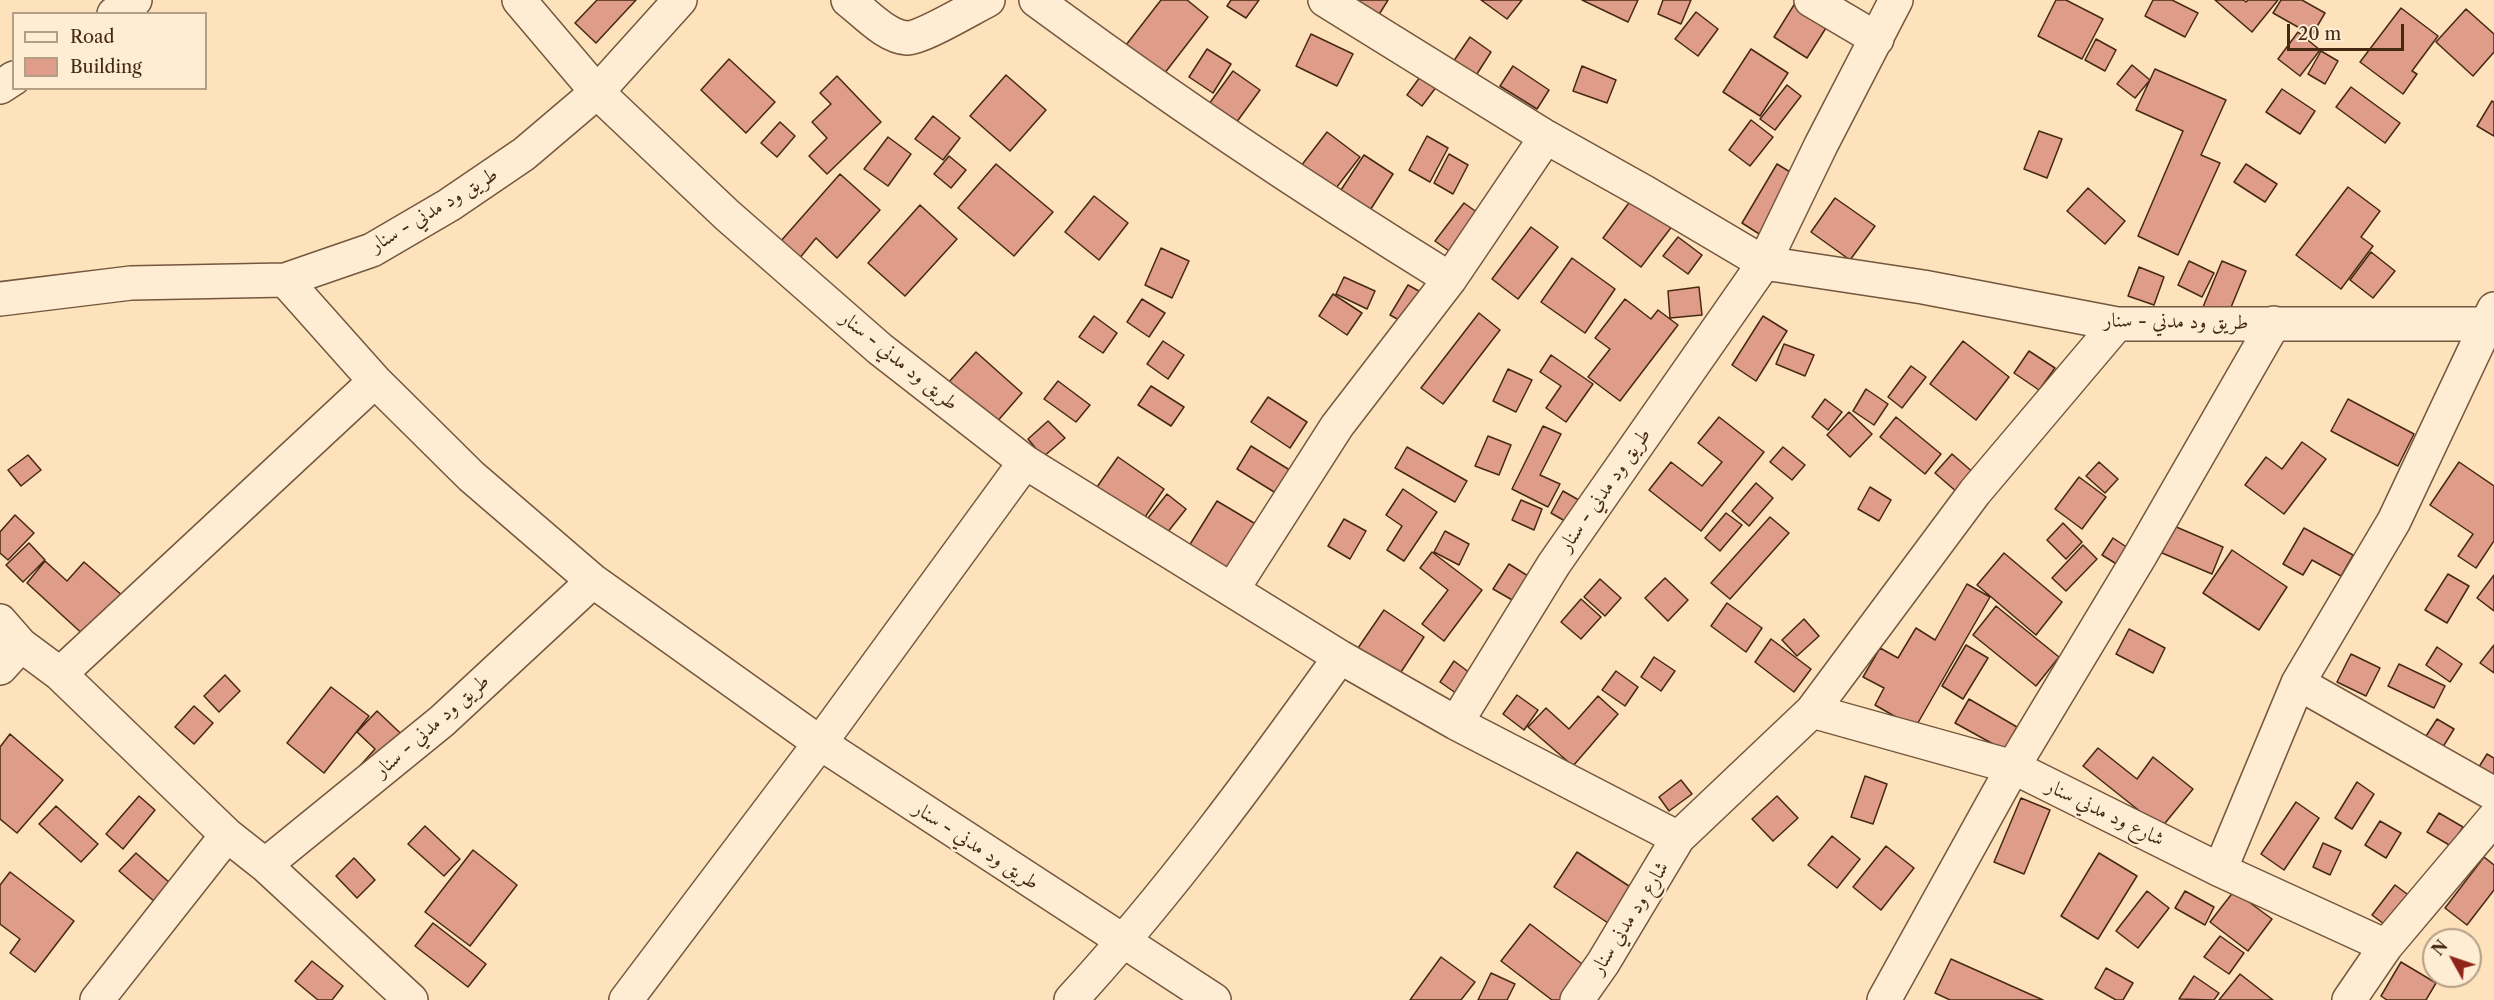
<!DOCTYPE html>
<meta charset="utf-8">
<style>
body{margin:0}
#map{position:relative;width:2494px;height:1000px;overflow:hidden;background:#fee2bc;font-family:"Libre Caslon Text",serif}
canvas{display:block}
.legend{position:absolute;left:12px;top:12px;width:195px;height:78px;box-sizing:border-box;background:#feecd3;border:2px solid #b49e86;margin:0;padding:8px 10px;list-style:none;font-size:18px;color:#462913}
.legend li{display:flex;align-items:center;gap:12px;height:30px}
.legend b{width:30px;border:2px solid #b49e86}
.north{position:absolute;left:2422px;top:928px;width:60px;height:60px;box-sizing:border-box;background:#feecd3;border:2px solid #b49e86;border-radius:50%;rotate:310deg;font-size:16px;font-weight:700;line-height:24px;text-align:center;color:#462913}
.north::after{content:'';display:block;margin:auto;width:21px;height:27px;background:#8f2418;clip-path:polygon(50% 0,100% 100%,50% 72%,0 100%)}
.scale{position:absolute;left:2287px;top:24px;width:117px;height:27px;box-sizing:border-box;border:3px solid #462913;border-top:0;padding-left:8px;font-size:18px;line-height:21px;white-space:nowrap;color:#462913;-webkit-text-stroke:4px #feecd3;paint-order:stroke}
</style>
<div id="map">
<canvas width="2494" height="1000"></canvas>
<ul class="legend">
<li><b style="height:8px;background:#feecd3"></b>Road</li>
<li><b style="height:16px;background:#df9d89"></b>Building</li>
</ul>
<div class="north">N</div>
<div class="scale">20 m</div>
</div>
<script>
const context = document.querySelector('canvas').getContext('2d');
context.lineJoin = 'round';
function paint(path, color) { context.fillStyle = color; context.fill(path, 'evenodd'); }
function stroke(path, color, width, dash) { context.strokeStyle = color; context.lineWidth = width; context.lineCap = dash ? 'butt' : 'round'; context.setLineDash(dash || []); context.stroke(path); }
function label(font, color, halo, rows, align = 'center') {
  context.font = font + ' "Libre Caslon Text",Amiri,serif'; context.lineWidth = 4.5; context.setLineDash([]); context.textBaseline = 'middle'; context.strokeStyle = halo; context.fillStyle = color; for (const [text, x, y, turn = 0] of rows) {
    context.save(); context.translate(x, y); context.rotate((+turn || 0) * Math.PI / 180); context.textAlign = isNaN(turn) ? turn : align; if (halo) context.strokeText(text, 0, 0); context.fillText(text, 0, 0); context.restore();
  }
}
const building = new Path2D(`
 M597 0H636L596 43 575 23Z
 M1161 0H1187L1208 17 1164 74 1126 45Z
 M1231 0H1259L1246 18 1227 6Z
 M1340 0H1388L1375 21Z
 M1481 0H1522L1507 19Z
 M1582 0H1638L1628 22Z
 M1663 0H1691L1681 24 1658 14Z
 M1797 0 1831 20 1807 58 1774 37Z
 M2056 0H2066L2103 19 2082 59 2038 36Z
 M2153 0H2172L2198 13 2185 37 2145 16Z
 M2215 0H2243L2246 2 2248 0H2278L2252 32Z
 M2281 0H2302L2325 13 2312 35 2273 13Z
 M2401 8 2438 36 2412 71 2417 74 2403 94 2360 62Z
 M2466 9 2494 34V52L2473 76 2436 42Z
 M1696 12 1718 29 1698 56 1675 39Z
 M2298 32 2320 50 2300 76 2278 59Z
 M1311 34 1353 54 1337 86 1296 66Z
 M1470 37 1491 52 1475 77 1453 62Z
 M2096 39 2116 50 2105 71 2085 60Z
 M1207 49 1231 64 1213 93 1189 77Z
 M1751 49 1788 73 1760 116 1723 92Z
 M2321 51 2338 61 2325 84 2308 74Z
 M729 59 775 102 746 133 701 90Z
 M2132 65 2150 80 2135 98 2117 84Z
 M1513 66 1549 90 1537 109 1500 86Z
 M1582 66 1616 80 1607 103 1573 91Z
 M2155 69 2226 100 2201 155 2220 163 2178 255 2138 236 2183 131 2136 110Z
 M1425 70 1440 82 1422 106 1407 95Z
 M1233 71 1260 90 1236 123 1209 104Z
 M1006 75 1046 110 1010 151 970 116Z
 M837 76 881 122 827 174 809 156 827 138 812 122 831 104 820 93Z
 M1787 85 1801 96 1775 130 1760 119Z
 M2351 87 2400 123 2385 143 2336 107Z
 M2282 89 2315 111 2300 134 2266 112Z
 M2492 101 2494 102V136L2477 126Z
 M933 116 960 138 943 160 915 139Z
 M1751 120 1773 137 1750 166 1729 150Z
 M780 122 795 136 777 157 761 143Z
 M2039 131 2062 139 2047 178 2024 169Z
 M1327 132 1360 157 1333 192 1301 166Z
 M1427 136 1448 148 1430 182 1409 170Z
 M888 137 911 154 888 186 864 169Z
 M1449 154 1468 165 1453 194 1434 183Z
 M1364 155 1393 174 1369 212 1339 193Z
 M949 156 966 170 951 188 934 174Z
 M996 164 1053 212 1014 256 958 208Z
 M1777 164 1800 178 1764 237 1742 223Z
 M2246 164 2277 184 2265 202 2234 182Z
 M840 174 880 210 837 258 816 238 799 259 780 242Z
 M2348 187 2380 211 2361 237 2373 246 2341 289 2296 255Z
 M2088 188 2125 221 2105 244 2067 211Z
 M1094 196 1128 223 1099 260 1065 232Z
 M1634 196 1673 225 1641 267 1603 238Z
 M1835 198 1875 226 1850 260 1811 232Z
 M1464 203 1485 218 1456 256 1435 241Z
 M920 205 957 239 905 296 868 263Z
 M1531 227 1558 247 1518 299 1492 279Z
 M1678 237 1702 255 1688 274 1663 256Z
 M1161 248 1189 261 1172 298 1145 285Z
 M2371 252 2395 271 2373 298 2350 280Z
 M1572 258 1615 289 1585 333 1541 302Z
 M2189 261 2214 273 2202 297 2178 285Z
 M2222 261 2246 271 2227 317 2203 307Z
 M2139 267 2164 277 2154 305 2128 296Z
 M1344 277 1375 291 1367 309 1336 294Z
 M1408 285 1428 296 1410 326 1390 315Z
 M1699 287 1702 315 1670 318 1668 291Z
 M1333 294 1362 313 1347 335 1319 316Z
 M1142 299 1165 313 1149 337 1127 322Z
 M1625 299 1651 319 1658 310 1678 325 1620 401 1588 377 1610 349 1595 338Z
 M1479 313 1500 330 1443 404 1421 388Z
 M1094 316 1117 333 1103 353 1079 337Z
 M1763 316 1787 331 1756 381 1732 365Z
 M1163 341 1184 355 1168 379 1147 364Z
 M1963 341 2009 377 1976 420 1930 384Z
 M1784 344 1814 355 1805 376 1776 364Z
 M2029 351 2055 368 2039 390 2014 373Z
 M976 352 1022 393 995 424 948 383Z
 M1551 355 1593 384 1566 422 1546 408 1561 386 1540 372Z
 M1911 366 1926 377 1902 408 1888 397Z
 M1508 369 1532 380 1516 412 1493 401Z
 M1058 381 1090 405 1076 422 1044 399Z
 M1151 386 1184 407 1171 426 1138 405Z
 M1866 389 1888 404 1874 425 1853 411Z
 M1268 397 1307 422 1290 448 1251 422Z
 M1825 399 1842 412 1828 430 1812 417Z
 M2348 399 2414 434 2398 466 2331 431Z
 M1849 412 1872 434 1850 457 1827 435Z
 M1719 417 1764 452 1701 531 1649 490 1671 462 1702 486 1722 462 1698 443Z
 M1896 417 1941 454 1925 474 1880 437Z
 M1048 421 1065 438 1043 457 1028 439Z
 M1543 426 1561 434 1540 475 1560 484 1548 507 1512 489Z
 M1488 436 1511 445 1499 475 1475 466Z
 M2302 442 2326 459 2284 514 2245 485 2266 457 2282 469Z
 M1251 446 1301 477 1287 500 1237 469Z
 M1407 447 1467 481 1455 502 1395 468Z
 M1783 447 1805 465 1792 480 1770 462Z
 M1952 454 1975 474 1958 493 1935 473Z
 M28 455 41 470 21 486 8 470Z
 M1118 457 1164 489 1143 520 1097 487Z
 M2099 462 2118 479 2105 493 2086 476Z
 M2459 462 2494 486V541L2476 568 2458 556 2473 534 2430 505Z
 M2079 477 2106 497 2082 529 2055 509Z
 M1756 483 1773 498 1749 526 1732 511Z
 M1870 487 1891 500 1879 521 1858 509Z
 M1403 489 1437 512 1404 561 1387 550 1402 526 1386 515Z
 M1563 491 1584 503 1572 525 1551 513Z
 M1167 494 1186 509 1167 533 1148 518Z
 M1521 500 1542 509 1534 530 1512 520Z
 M1217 501 1259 526 1232 572 1189 546Z
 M1726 513 1742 525 1720 551 1705 538Z
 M15 515 34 533 8 560 0 553V532Z
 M1770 517 1789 533 1730 599 1711 583Z
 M1344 519 1366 531 1350 559 1328 546Z
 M2063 523 2082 542 2066 559 2047 540Z
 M2174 526 2223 547 2212 574 2162 553Z
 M2304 528 2353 555 2341 576 2312 560 2303 575 2283 564Z
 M1445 531 1469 544 1459 565 1434 552Z
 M2113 538 2134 552 2123 568 2102 555Z
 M29 543 45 560 23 582 6 565Z
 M2083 545 2097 559 2066 591 2052 578Z
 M2232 550 2287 587 2259 630 2203 593Z
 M1432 552 1482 590 1444 641 1422 624 1448 590 1420 568Z
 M2004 553 2062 602 2036 635 1977 585Z
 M45 561 67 581 84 562 124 597 87 638 27 583Z
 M1509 564 1536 581 1521 605 1493 589Z
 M2448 574 2469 586 2447 623 2425 610Z
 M2494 575V611L2477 598Z
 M1665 578 1688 600 1668 621 1645 598Z
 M1600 579 1621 598 1605 616 1584 597Z
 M1967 584 1990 597 1915 728 1875 705 1884 688 1863 677 1880 648 1898 658 1916 628 1935 640Z
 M1581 599 1601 617 1581 639 1561 622Z
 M1727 603 1762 628 1746 652 1711 626Z
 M1996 606 2059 657 2036 686 1973 635Z
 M1384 610 1424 637 1399 675 1358 648Z
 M1804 619 1819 636 1797 656 1782 640Z
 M2129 629 2165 648 2153 673 2116 654Z
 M1771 639 1811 669 1794 692 1755 662Z
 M1966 645 1988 658 1963 699 1942 686Z
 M2494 645V673L2480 663Z
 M2437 647 2462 664 2450 682 2426 665Z
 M2351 654 2380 668 2366 696 2337 682Z
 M1654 657 1675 671 1661 691 1641 677Z
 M1454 661 1474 676 1460 696 1440 682Z
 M2399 664 2445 686 2434 708 2388 686Z
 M1616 671 1638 687 1625 706 1602 690Z
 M225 675 240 691 219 712 204 696Z
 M331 687 369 716 324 773 287 743Z
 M1517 695 1538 710 1524 730 1503 714Z
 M1598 696 1618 714 1573 766 1528 727 1546 708 1569 729Z
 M1969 699 2017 727 2004 750 1955 723Z
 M194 706 213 723 194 744 175 727Z
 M377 711 413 745 376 785 358 768 375 749 357 732Z
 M2437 719 2454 729 2438 755 2421 744Z
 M10 734 63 780 17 833 0 819V747Z
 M2098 748 2137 779 2153 757 2193 789 2161 828 2083 766Z
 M2487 754 2494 758V790L2472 778Z
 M1865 776 1887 784 1873 824 1851 817Z
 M1681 780 1692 794 1669 811 1659 797Z
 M2357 782 2374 794 2352 829 2335 818Z
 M139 796 155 810 123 849 106 834Z
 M1777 796 1798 818 1773 841 1752 819Z
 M2021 798 2050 810 2024 874 1994 862Z
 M2296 802 2319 818 2284 870 2261 854Z
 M56 806 98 844 81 862 39 824Z
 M2439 813 2463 827 2451 846 2427 832Z
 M2380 821 2401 833 2386 858 2365 845Z
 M425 826 460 859 444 876 408 844Z
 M1832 836 1860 859 1837 888 1808 865Z
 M2323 843 2341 851 2330 875 2313 867Z
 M1886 846 1914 868 1881 910 1853 887Z
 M473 850 517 885 470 946 425 912Z
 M1577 852 1632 888 1608 923 1554 887Z
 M136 853 170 883 155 902 119 871Z
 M2099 853 2137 876 2098 939 2061 916Z
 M2484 857 2494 865V890L2467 925 2445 908Z
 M354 858 375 880 357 898 336 876Z
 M10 872 74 921 35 972 10 953 20 939 0 924V885Z
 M2395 885 2411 897 2388 927 2372 915Z
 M2147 891 2169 908 2138 948 2116 931Z
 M2185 891 2214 907 2205 925 2175 908Z
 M2234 891 2272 919 2248 951 2210 922Z
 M433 923 486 964 468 987 415 946Z
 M1530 924 1586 967 1560 1000H1552L1501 961Z
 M2220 936 2244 953 2229 974 2204 957Z
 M1441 957 1475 982 1461 1000H1410Z
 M1951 959 2043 1000H1950L1935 993Z
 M312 961 343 986 332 1000H318L295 981Z
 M2401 962 2436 983 2426 1000H2387L2381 996Z
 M2106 968 2133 983 2123 1000H2116L2095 988Z
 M1491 973 1515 984 1507 1000H1478Z
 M2240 974 2273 1000H2219Z
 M2194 976 2219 993 2214 1000 2179 999Z`);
const minor = new Path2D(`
 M519 0 597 92 727 215 880 349 1025 462 1340 657 1456 723 1678 838
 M848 0C864 12 886 37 907 38 922 38 972 8 988 0
 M1036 0C1170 99 1308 191 1450 279
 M1325 0 1546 137 1646 193 1764 263 1923 287 2117 324H2486
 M1811 0 1877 39
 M114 14 135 0
 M0 87 14 78
 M285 280 375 381 471 476 593 581 820 743 1214 1000
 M0 299 131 283 285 280 372 250 449 205 524 154 597 92 680 0
 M1232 590 1337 426 1450 279 1546 137
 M0 621 21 645 60 674 227 835 265 865 411 1000
 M0 668 21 645
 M60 674 375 381
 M2298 683 2494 794
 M1812 711 2013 767 2220 870 2386 946
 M1456 723 1554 564 1764 263 1821 145 1896 0
 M265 865 442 721 593 581
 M2220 870 2298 683 2394 521 2494 309
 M97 1000 227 835
 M626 1000 820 743 1025 462
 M1071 1000C1170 892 1255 776 1340 657
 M1577 1000 1603 963 1678 838 1812 711 1975 492 2117 324
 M1884 1000 2013 767 2140 556 2274 323
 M2349 1000 2386 946 2494 818`);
const streetNames = [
 ["طريق ود مدني - سنار",434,210,-31],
 ["طريق ود مدني - سنار",2176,322,1],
 ["طريق ود مدني - سنار",899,361,39],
 ["طريق ود مدني - سنار",1605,490,-55],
 ["طريق ود مدني - سنار",432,726,-41],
 ["شارع ود مدني سنار",2105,813,26],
 ["طريق ود مدني - سنار",976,846,33],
 ["شارع ود مدني سنار",1630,918,-58]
];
paint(building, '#df9d89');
stroke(building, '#462913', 1.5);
stroke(minor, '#74573d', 36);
stroke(minor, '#feecd3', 33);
label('20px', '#462913', '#feecd3', streetNames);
</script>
